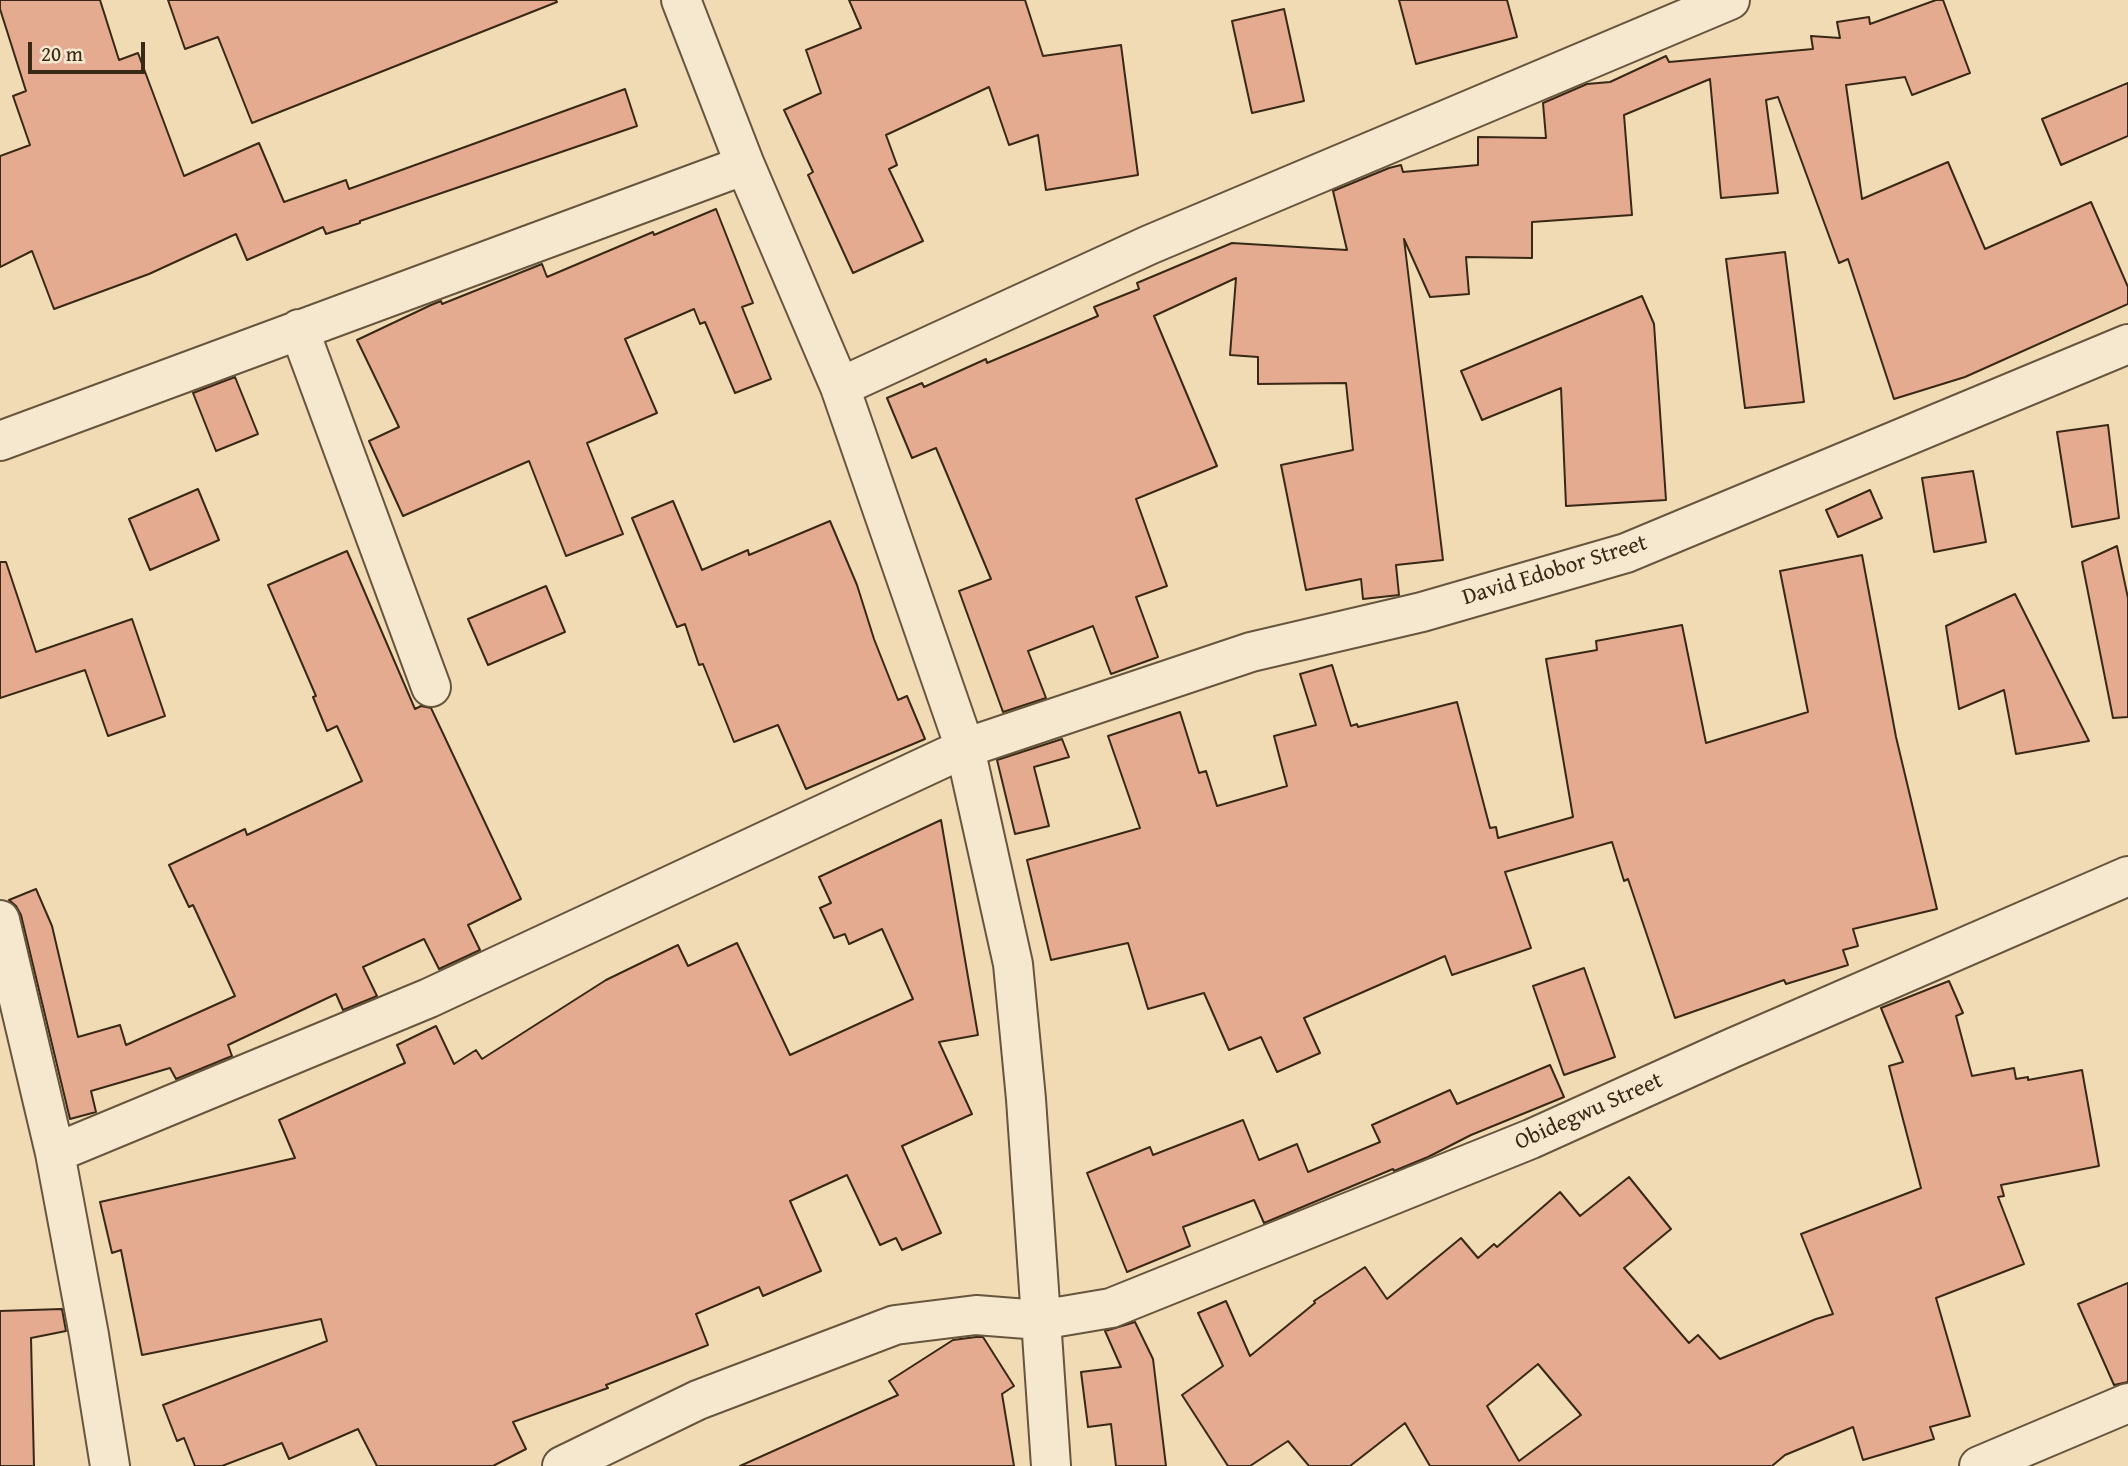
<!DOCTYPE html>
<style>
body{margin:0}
#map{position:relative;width:2128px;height:1466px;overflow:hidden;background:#f1dbb4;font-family:"Gentium Book Plus",serif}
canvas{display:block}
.scale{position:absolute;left:28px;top:42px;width:117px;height:32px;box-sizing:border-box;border:4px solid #392816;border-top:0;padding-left:9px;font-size:21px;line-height:24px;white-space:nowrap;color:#392816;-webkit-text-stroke:5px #f6e8ce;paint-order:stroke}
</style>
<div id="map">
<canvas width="2128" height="1466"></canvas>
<div class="scale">20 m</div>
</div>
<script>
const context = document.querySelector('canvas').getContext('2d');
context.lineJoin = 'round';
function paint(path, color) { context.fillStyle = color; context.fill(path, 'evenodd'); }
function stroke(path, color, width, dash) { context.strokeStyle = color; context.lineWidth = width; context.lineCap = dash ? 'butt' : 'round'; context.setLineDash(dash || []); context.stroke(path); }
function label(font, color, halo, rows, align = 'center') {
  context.font = font + ' "Gentium Book Plus",serif'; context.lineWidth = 5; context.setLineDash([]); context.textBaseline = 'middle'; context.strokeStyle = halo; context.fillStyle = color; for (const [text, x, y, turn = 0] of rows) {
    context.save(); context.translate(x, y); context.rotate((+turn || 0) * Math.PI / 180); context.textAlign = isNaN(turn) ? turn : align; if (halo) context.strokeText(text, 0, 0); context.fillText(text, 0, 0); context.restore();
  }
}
const building = new Path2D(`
 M0 0H100L119 60 138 53 184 176 259 143 284 202 346 180 349 189 625 89 637 126 360 221V223L326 234 323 227 247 260 236 234 149 274 54 309 32 251 0 267V156L30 145 13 96 26 91 0 9Z
 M168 0H556L557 2 252 123 218 37 185 49Z
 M849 0H1025L1043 56 1121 45 1138 175 1046 190 1038 135 1009 145 989 87 886 135 897 165 889 169 923 241 853 273 808 175 813 172 784 110 821 93 806 50 861 28Z
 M1399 0H1507L1517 37 1416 64Z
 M1936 0H1943L1970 73 1912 95 1905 77 1846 85 1862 199 1948 162 1985 249 2091 202 2128 287V304L1965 377 1894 399 1848 259 1839 263 1778 97 1766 100 1778 193 1721 198 1710 79 1624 115 1632 215 1532 222V258L1466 257 1469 294 1430 297 1404 239 1443 560 1396 565 1399 595 1363 599 1361 579 1306 590 1281 465 1353 450 1346 383 1258 384V357L1230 355 1236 278 1154 316 1217 466 1136 499 1167 586 1136 597 1158 657 1111 674 1093 626 1028 651 1046 698 1003 712 959 591 991 579 936 448 912 458 887 398 922 383 924 387 986 359 987 363 1098 316 1094 307 1139 289 1137 283 1232 243 1347 250 1333 191 1389 168 1401 165 1403 172 1478 165V137L1546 138 1543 103 1587 84 1610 82 1666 56 1669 62 1813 49 1811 36 1840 38 1837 22 1869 17 1870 24Z
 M1284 9 1304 101 1252 113 1232 21Z
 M2128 83V136L2061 165 2042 119Z
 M716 209 753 303 742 307 771 379 735 393 705 322 700 324 694 309 625 339 657 413 587 443 623 534 566 556 529 461 403 516 369 441 399 427 357 340 431 305 441 301 442 304 542 264 547 277 653 232 654 235Z
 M1785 252 1804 402 1745 408 1726 259Z
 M1642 296 1654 324 1666 500 1566 506 1561 388 1482 420 1461 371Z
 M235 377 258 434 216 451 193 393Z
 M2108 425 2119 518 2072 527 2057 432Z
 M1973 471 1986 542 1934 552 1922 478Z
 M198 489 219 540 150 570 129 519Z
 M1870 490 1882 518 1838 537 1826 510Z
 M673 501 702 570 748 550 749 555 830 521 857 585 874 639 898 700 907 696 925 739 806 789 778 725 734 742 703 664 699 665 685 624 677 627 632 518Z
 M2117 546 2128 598V717L2113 718 2082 562Z
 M347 551 415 709 421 706 431 708 521 899 468 925 480 950 439 969 424 939 363 967 377 996 343 1010 336 994 228 1045 232 1056 176 1079 170 1068 91 1091 96 1112 70 1119 21 915 16 906 9 900 36 889 52 926 78 1037 120 1025 126 1045 235 996 193 905 189 907 169 865 245 829 247 835 362 781 337 726 327 731 313 697 316 696 268 585Z
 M1862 555 1896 737 1937 909 1853 929 1858 946 1843 950 1848 965 1786 984 1784 980 1675 1018 1628 879 1624 881 1612 842 1505 872 1531 948 1452 975 1445 956 1304 1018 1320 1053 1277 1072 1261 1037 1229 1050 1204 993 1148 1009 1128 943 1051 960 1027 860 1140 828 1108 736 1180 712 1199 773 1206 771 1217 806 1287 786 1274 736 1316 725 1300 674 1332 665 1351 726 1357 724 1358 727 1457 702 1490 828 1496 827 1498 838 1573 817 1546 659 1597 650 1596 641 1682 625 1706 743 1808 712 1780 571Z
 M0 562H6L36 652 132 619 165 716 108 736 85 670 0 698Z
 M546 586 565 632 488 665 468 619Z
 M2015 594 2089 741 2016 754 2004 690 1959 709 1946 626Z
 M1062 739 1069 757 1034 767 1049 826 1015 834 997 760Z
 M941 820 978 1035 939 1042 972 1114 902 1146 941 1233 902 1250 896 1238 880 1245 847 1175 790 1201 821 1271 763 1296 759 1287 696 1314 708 1345 606 1385 608 1388 513 1422 526 1449 493 1466H377L358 1429 289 1459 282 1443 222 1466H195L184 1438 177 1441 163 1405 327 1341 321 1319 142 1355 121 1250 112 1253 100 1202 295 1158 279 1120 405 1063 397 1045 436 1026 454 1064 476 1050 482 1059 606 980 678 945 688 966 737 943 790 1055 913 999 882 929 849 944 845 934 834 938 820 908 831 903 819 877Z
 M1584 968 1615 1057 1564 1075 1533 986Z
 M1949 981 1963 1013 1956 1016 1972 1076 2014 1068 2016 1079 2028 1077V1080L2082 1070 2099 1166 2001 1185 2004 1196 1998 1197 2024 1264 1936 1298 1970 1416 1930 1427 1934 1439 1863 1460 1853 1427 1785 1455 1772 1466H1430L1405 1423 1350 1466H1309L1288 1441 1250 1466H1228L1182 1395 1223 1366 1198 1313 1226 1301 1250 1356 1315 1303 1314 1301 1365 1267 1387 1299 1461 1238 1478 1258 1494 1244 1497 1247 1560 1192 1580 1216 1629 1177 1671 1229 1624 1268 1689 1343 1698 1335 1720 1359 1816 1319 1833 1314 1801 1234 1921 1188 1889 1066 1903 1062 1881 1008ZM1538 1364 1581 1415 1519 1461 1487 1406Z
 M1550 1065 1564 1097 1471 1135 1428 1157 1394 1171 1393 1169 1264 1223 1254 1200 1183 1227 1190 1246 1127 1272 1087 1173 1150 1147 1153 1155 1243 1120 1259 1160 1297 1144 1308 1172 1380 1142 1372 1125 1450 1090 1457 1104Z
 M2128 1283V1382L2114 1385 2078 1304Z
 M62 1309 66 1331 31 1338 34 1466H0V1311Z
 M1135 1322 1153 1359 1166 1466H1116L1111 1424 1088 1427 1081 1372 1121 1367 1105 1331Z
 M976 1337H983L1014 1386 1002 1394 1014 1466H740L898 1395 889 1381 953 1340Z`);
const minor = new Path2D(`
 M681 0 745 165 840 387 965 748 1013 964 1026 1099 1051 1466
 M299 329 431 687
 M840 387 1149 245 1730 0
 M0 441 745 165
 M0 920 55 1153 89 1335 110 1466
 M55 1153 429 998 965 748 1251 652 1422 612 1626 553 2128 344
 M562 1466 698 1400 895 1325 976 1315 1040 1320 1111 1308 1531 1139 1730 1049 2128 876
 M1979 1466 2128 1403`);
const streetNames = [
 ["David Edobor Street",1555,571,-17],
 ["Obidegwu Street",1589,1112,-24]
];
paint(building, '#e5ab90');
stroke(building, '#392816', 2);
stroke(minor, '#67553e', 42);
stroke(minor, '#f6e8ce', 38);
label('23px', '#392816', '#f6e8ce', streetNames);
</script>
